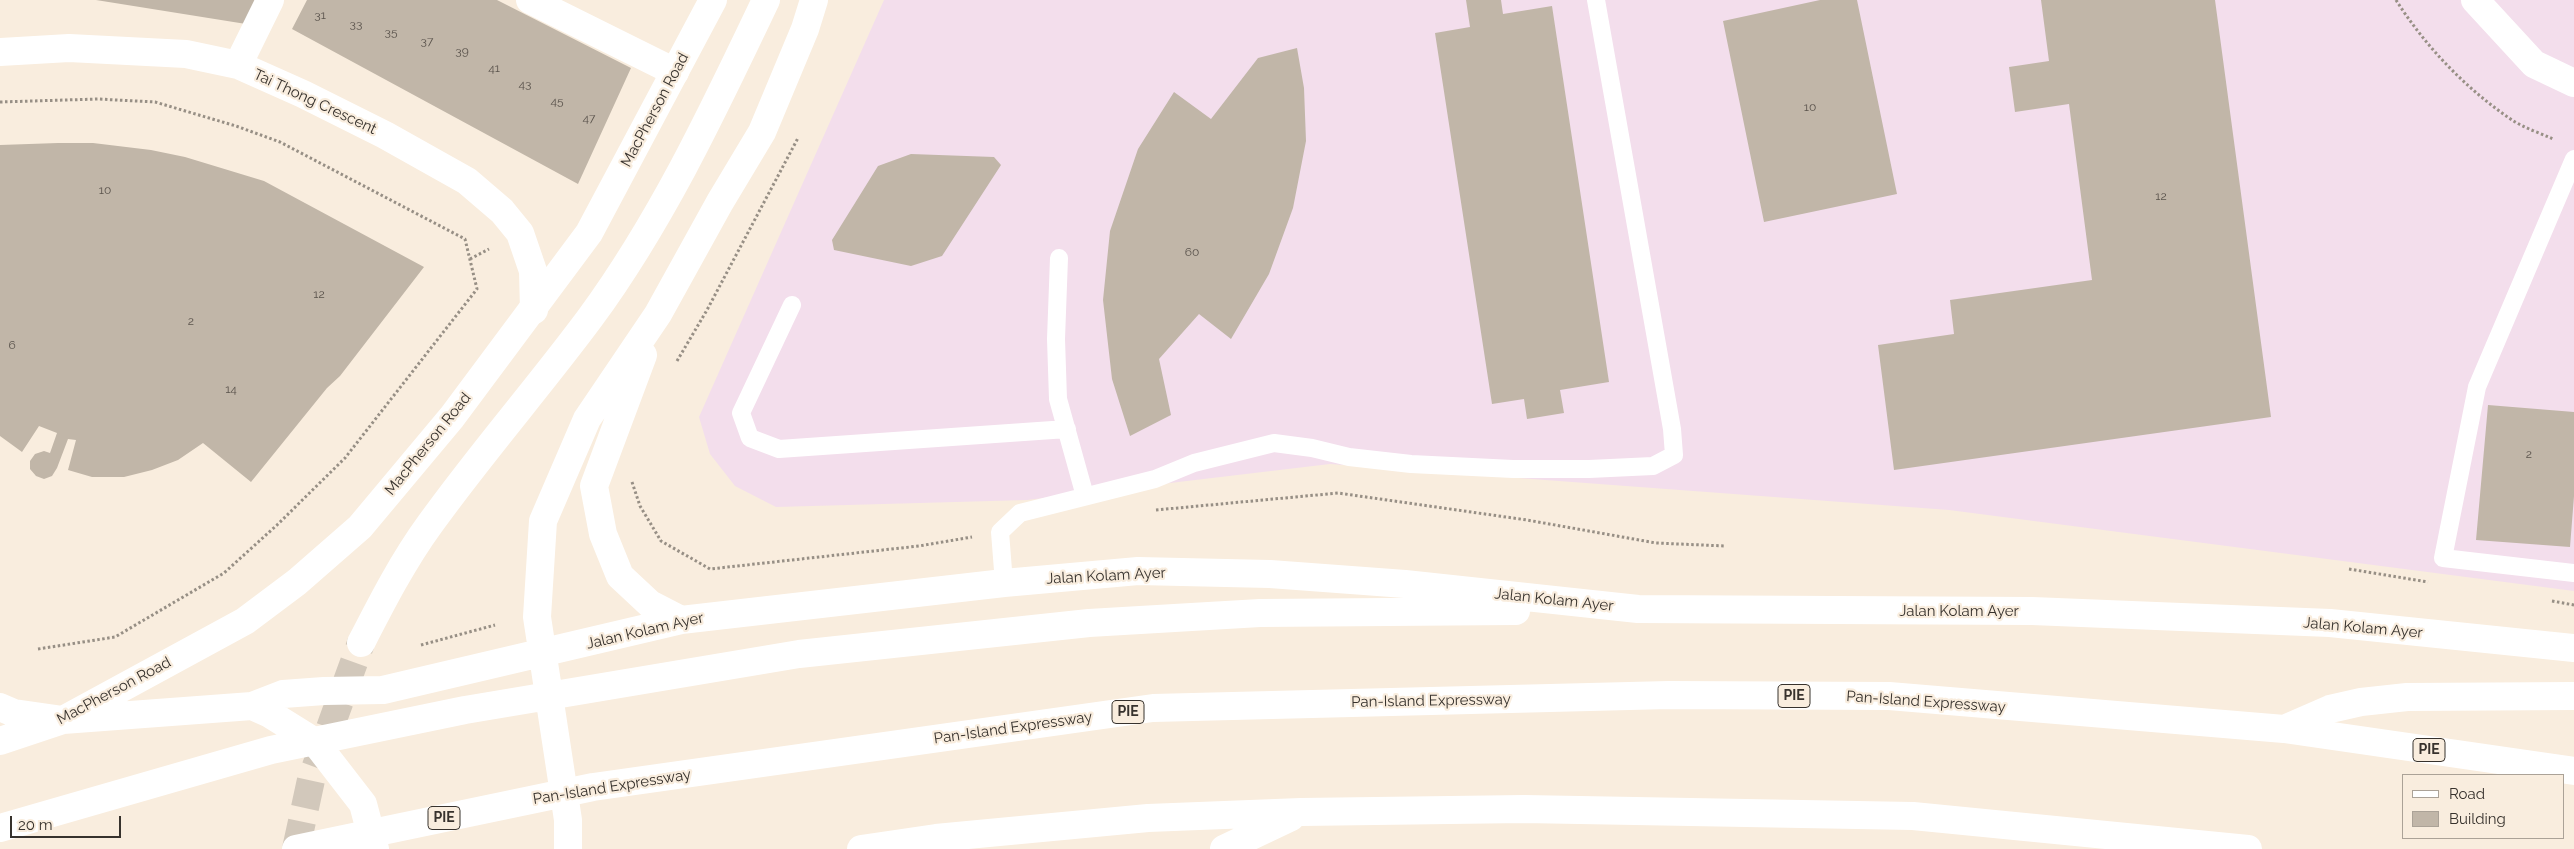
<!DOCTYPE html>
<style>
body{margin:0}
#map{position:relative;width:2574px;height:849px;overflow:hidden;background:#f9edde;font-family:Raleway,sans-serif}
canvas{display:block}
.legend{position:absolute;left:2402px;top:774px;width:162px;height:65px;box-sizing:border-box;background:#f9edde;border:1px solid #aba297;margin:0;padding:6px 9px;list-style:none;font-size:15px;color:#37322d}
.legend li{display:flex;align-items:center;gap:10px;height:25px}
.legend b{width:25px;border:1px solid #aba297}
.scale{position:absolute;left:10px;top:816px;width:111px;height:22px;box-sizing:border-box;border:2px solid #37322d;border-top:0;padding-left:6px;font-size:15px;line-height:18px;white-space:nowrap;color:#37322d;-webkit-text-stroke:4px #f9edde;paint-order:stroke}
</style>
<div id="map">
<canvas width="2574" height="849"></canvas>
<ul class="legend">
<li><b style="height:6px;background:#fff"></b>Road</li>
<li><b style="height:14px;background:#c1b6a8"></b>Building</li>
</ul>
<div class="scale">20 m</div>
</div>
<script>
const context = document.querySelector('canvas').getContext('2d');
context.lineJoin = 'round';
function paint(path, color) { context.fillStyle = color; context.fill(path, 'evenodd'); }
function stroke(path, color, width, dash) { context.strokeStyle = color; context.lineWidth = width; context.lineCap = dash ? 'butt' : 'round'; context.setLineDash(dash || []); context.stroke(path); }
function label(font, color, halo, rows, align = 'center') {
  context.font = font + ' Raleway,sans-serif'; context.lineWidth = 4.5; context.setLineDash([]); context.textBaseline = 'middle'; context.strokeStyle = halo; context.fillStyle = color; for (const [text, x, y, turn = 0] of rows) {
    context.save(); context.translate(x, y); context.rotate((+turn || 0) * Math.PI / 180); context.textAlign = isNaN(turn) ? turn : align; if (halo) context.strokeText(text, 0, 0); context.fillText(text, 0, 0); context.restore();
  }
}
const industrial = new Path2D(`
 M884 0H2574V591L1949 510 1330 464 1027 500 776 507 735 486 710 454 699 417Z`);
const building = new Path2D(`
 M96 0H255L246 24Z
 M307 0H497L631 68 578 184 292 29Z
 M1466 0H1501L1503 14 1552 6 1609 382 1560 390 1564 413 1527 419 1524 399 1492 404 1435 33 1470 27Z
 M1820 0H1857L1897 194 1764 222 1723 21Z
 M2041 0H2215L2271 417 1894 470 1878 345 1954 334 1950 300 2092 280 2069 104 2015 112 2009 67 2049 61Z
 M1297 48 1304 88 1306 141 1293 208 1269 274 1231 339 1199 314 1159 359 1171 415 1130 436 1112 379 1103 300 1110 231 1138 149 1174 92 1211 119 1258 58Z
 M58 143H93L151 150 185 157 264 181 424 267 340 376 327 388 251 482 203 443 178 460 152 470 124 477H92L68 470 76 440 68 439 57 468 52 476 44 479 36 476 30 469V461L35 454 44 451 50 453 57 433 39 426 22 452 0 436V145Z
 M911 154 994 157 1001 165 942 256 911 266 834 250 832 240 878 166Z
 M2488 405 2574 412V496L2570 547 2476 540Z`);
const primaryTunnel = new Path2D(`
 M296 849 311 780 361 643`);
const path = new Path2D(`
 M2396 0C2425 46 2466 89 2512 120 2524 128 2540 133 2553 139
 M0 102 98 99 155 102 236 126 280 142 465 239 477 289 345 458 277 525 224 573 115 637 38 649
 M470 259 489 249
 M677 361 707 310 798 138
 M632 482 640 506 661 541 710 569 919 546 972 537
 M1156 510 1338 493 1527 520 1656 543 1725 546
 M2349 569 2428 582
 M2552 601 2574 605
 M421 645 495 625`);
const lane = new Path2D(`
 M2574 159 2477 387 2443 558 2574 573
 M1059 258 1056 339 1058 399 1085 496
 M792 305 741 413 750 438 779 449 1067 429
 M1004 583 1000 532 1020 513 1155 479 1194 463 1274 443 1312 448 1349 457 1411 464 1513 469H1589L1653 466 1674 455 1672 429 1596 0`);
const street = new Path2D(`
 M530 0 675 72
 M2475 0 2534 64 2574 83
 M0 52 69 48 186 54 238 65 303 94 385 135 467 181 502 211 520 233 533 271 534 310
 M238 65 270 0`);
const primary = new Path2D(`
 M643 355 594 486 603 534 620 576 650 604 681 620
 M361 643C382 602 403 561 430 524 481 453 538 388 590 318 662 220 714 109 766 0
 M252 706 270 714 315 742 363 804 375 849
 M0 707 14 713 63 720 252 706 283 694 324 691 383 690 681 620 1004 583 1138 571 1270 574 1405 584 1638 609 2032 611 2330 623 2574 648
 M0 741 63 720 245 621 297 582 360 527 452 417 589 233 713 0
 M0 828 271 750 465 710 799 654 1089 623 1260 613 1516 611
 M568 849V820L537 617 543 521 587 419 658 314 720 202 762 132 805 29 814 0`);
const highway = new Path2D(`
 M2284 729 2330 709 2361 702 2407 697 2574 696
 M296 849 593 787 1153 708 1669 695 1889 696 2284 729 2574 771
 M861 849 936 838 1148 818 1301 812 1524 809 1913 816 2248 849
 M1224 849 1291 817`);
const numberNames = [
 ["31",320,15],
 ["33",356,24],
 ["35",391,32],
 ["37",427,41],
 ["39",462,51],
 ["41",494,68],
 ["43",525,84],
 ["45",557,101],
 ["10",1810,107],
 ["47",589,118],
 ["10",105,190],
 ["12",2161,196],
 ["60",1192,252],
 ["12",319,294],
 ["2",191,321],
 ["6",12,345],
 ["14",231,389],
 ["2",2529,454]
];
const shields = [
 [1794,696,32],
 [1128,712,32],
 [2429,750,32],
 [444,818,32]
];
const shieldNames = [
 ["PIE",1794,696],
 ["PIE",1128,712],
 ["PIE",2429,750],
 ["PIE",444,818]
];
const streetNames = [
 ["Tai Thong Crescent",315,102,25],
 ["MacPherson Road",655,110,-62],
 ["MacPherson Road",428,444,-51],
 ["Jalan Kolam Ayer",1106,576,-3],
 ["Jalan Kolam Ayer",1554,600,6],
 ["Jalan Kolam Ayer",1959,611],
 ["Jalan Kolam Ayer",2363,628,5],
 ["Jalan Kolam Ayer",645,631,-13],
 ["MacPherson Road",114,691,-28],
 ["Pan-Island Expressway",1431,701,-1],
 ["Pan-Island Expressway",1926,702,4],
 ["Pan-Island Expressway",1013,728,-8],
 ["Pan-Island Expressway",612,787,-9]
];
paint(industrial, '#f3deec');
paint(building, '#c1b6a8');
stroke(primaryTunnel, '#d2c8bb', 28, [28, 14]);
stroke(path, '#978f85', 3, [2.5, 2.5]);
stroke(lane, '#fff', 18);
stroke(street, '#fff', 28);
stroke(primary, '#fff', 28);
stroke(highway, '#fff', 28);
label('12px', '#5a534c', null, numberNames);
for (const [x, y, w] of shields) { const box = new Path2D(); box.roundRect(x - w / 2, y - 11.5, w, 23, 4); context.fillStyle = '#f9edde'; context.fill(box); stroke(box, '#37322d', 1); }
label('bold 14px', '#37322d', null, shieldNames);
label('15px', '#37322d', '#f9edde', streetNames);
</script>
